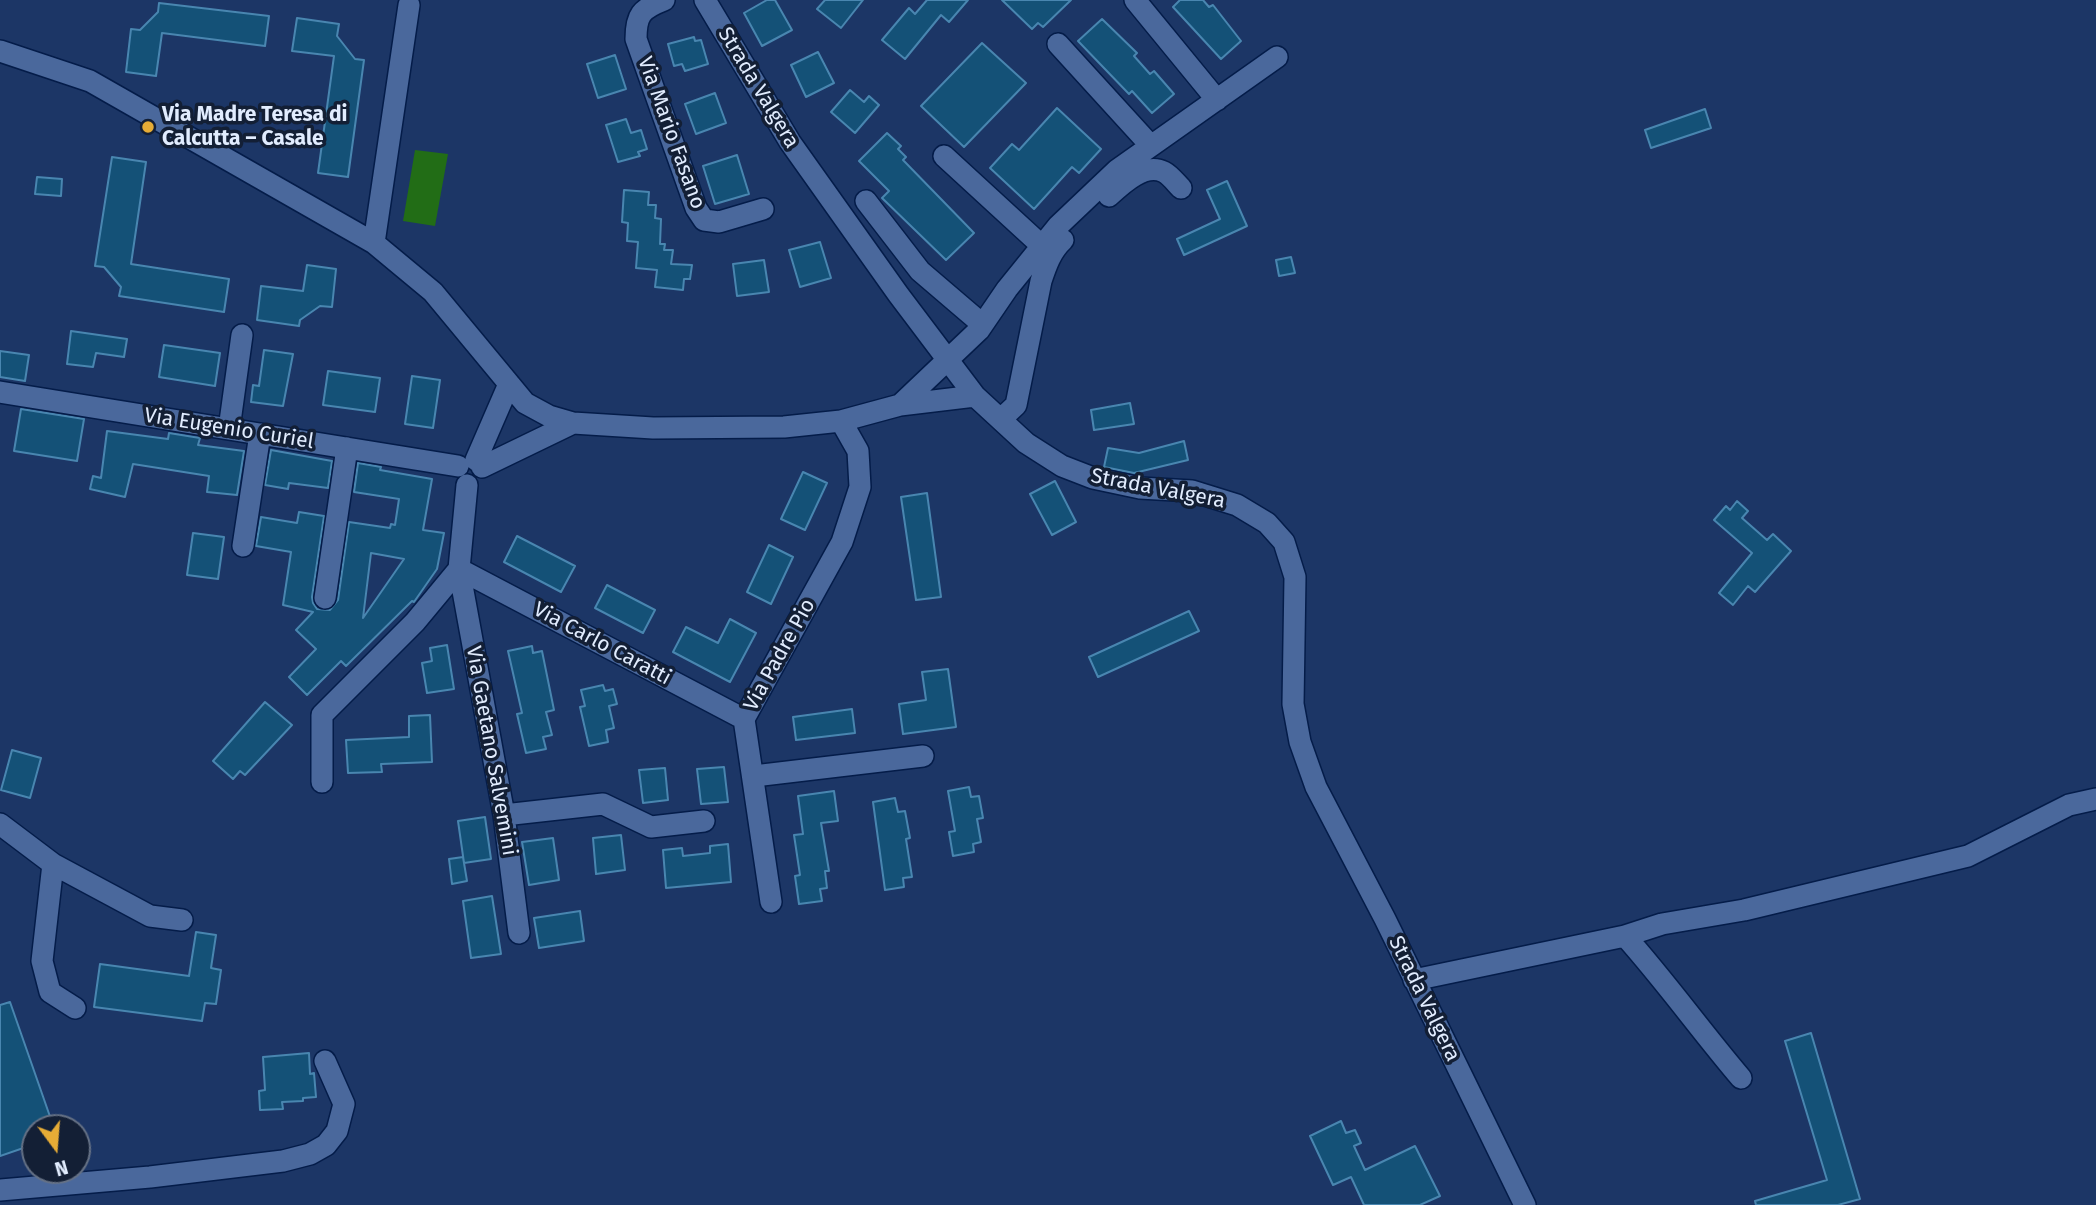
<!DOCTYPE html>
<meta charset="utf-8">
<style>
body{margin:0}
#map{position:relative;width:2096px;height:1205px;overflow:hidden;background:#1c3666;font-family:"Fira Sans",sans-serif}
canvas{display:block}
.north{position:absolute;left:21px;top:1114px;width:70px;height:70px;box-sizing:border-box;background:#131f35;border:2px solid #657185;border-radius:50%;rotate:164deg;font-size:19px;font-weight:700;line-height:28px;text-align:center;color:#e1ecfe}
.north::after{content:'';display:block;margin:auto;width:24px;height:32px;background:#e6ac36;clip-path:polygon(50% 0,100% 100%,50% 72%,0 100%)}
</style>
<div id="map">
<canvas width="2096" height="1205"></canvas>
<div class="north">N</div>
</div>
<script>
const context = document.querySelector('canvas').getContext('2d');
context.lineJoin = 'round';
function paint(path, color) { context.fillStyle = color; context.fill(path, 'evenodd'); }
function stroke(path, color, width, dash) { context.strokeStyle = color; context.lineWidth = width; context.lineCap = dash ? 'butt' : 'round'; context.setLineDash(dash || []); context.stroke(path); }
function label(font, color, halo, rows, align = 'center') {
  context.font = font + ' "Fira Sans",sans-serif'; context.lineWidth = 7; context.setLineDash([]); context.textBaseline = 'middle'; context.strokeStyle = halo; context.fillStyle = color; for (const [text, x, y, turn = 0] of rows) {
    context.save(); context.translate(x, y); context.rotate((+turn || 0) * Math.PI / 180); context.textAlign = isNaN(turn) ? turn : align; if (halo) context.strokeText(text, 0, 0); context.fillText(text, 0, 0); context.restore();
  }
}
const green = new Path2D(`
 M415 150 448 154 435 226 403 221Z`);
const building = new Path2D(`
 M767 0H775L792 30 762 46 744 13Z
 M825 0H863L841 28 817 9Z
 M927 0H968L949 22 941 15 905 59 882 40 909 8 915 14Z
 M1002 0H1071L1043 27 1038 23 1032 29Z
 M1180 0H1203L1209 7 1213 5 1241 41 1221 59 1173 7Z
 M159 3 269 16 265 46 162 33 156 76 126 72 131 29 140 30 158 12Z
 M297 18 339 24 337 36 355 59 364 60 348 177 318 173 334 56 292 51Z
 M1102 19 1137 53 1134 56 1150 74 1154 71 1174 94 1152 113 1132 91 1129 94 1078 41Z
 M694 37 695 41 701 40 708 64 685 71 682 64 674 66 668 44Z
 M982 43 1026 83 964 147 921 106Z
 M818 52 834 83 806 97 791 65Z
 M615 55 626 89 598 98 587 64Z
 M850 90 864 102 869 96 879 105 855 133 831 112Z
 M715 93 726 123 696 134 685 104Z
 M1057 108 1101 149 1079 173 1072 167 1034 209 990 168 1012 144 1019 150Z
 M1705 109 1711 128 1651 148 1645 130Z
 M626 119 631 133 641 130 647 149 638 152 640 156 618 162 606 125Z
 M887 133 901 146 898 149 906 157 903 160 974 233 946 260 882 198 889 191 859 161Z
 M737 155 749 194 715 204 703 166Z
 M112 157 146 162 131 264 229 279 224 312 119 296 121 287 104 267 95 266Z
 M37 177 62 179 61 196 35 194Z
 M1227 181 1247 226 1184 255 1177 239 1220 219 1207 190Z
 M624 190 649 192 648 205H656L655 218 661 219 660 244H665L664 250H673L671 264 692 265 690 279H684L683 290 655 287 657 270 636 268 638 242 627 241 628 223 622 222Z
 M820 242 831 278 800 287 789 250Z
 M1291 257 1295 273 1279 276 1276 260Z
 M764 260 769 292 737 296 733 264Z
 M307 265 336 269 332 307 320 306 300 320 299 326 257 320 261 286 303 291Z
 M71 331 127 339 124 357 96 353 93 367 67 364Z
 M164 345 220 353 215 386 159 377Z
 M264 350 293 354 283 406 251 402 253 385 259 386Z
 M0 351 29 355 25 381 0 377Z
 M328 371 380 378 375 412 323 405Z
 M412 376 440 380 433 428 405 424Z
 M1130 403 1134 424 1094 430 1091 410Z
 M21 409 84 419 77 461 14 451Z
 M107 431 168 439 169 433 200 438 198 445 244 451 237 495 207 492 209 476 133 464 125 497 90 489 93 476 101 478Z
 M1184 441 1188 460 1134 473 1104 467 1108 448 1139 453Z
 M271 450 332 461 328 488 289 483 288 489 265 485Z
 M358 463 381 467 380 470 432 479 423 530 444 533 437 569 414 602 412 601 346 666 341 661 307 695 289 677 316 649 296 630 313 612 283 605 291 552 256 546 261 517 297 523 299 512 324 516 312 597 313 603 317 609 330 610 338 600 349 522 390 528 391 524 395 525 399 499 354 492ZM371 553 404 559 363 618Z
 M803 472 827 483 805 530 781 519Z
 M1055 481 1076 522 1052 535 1030 494Z
 M927 493 941 597 916 600 901 497Z
 M1737 501 1748 511 1742 518 1767 540 1773 534 1791 551 1755 592 1748 586 1733 605 1719 593 1752 553 1714 520 1726 506 1730 510Z
 M193 533 224 537 218 579 187 575Z
 M517 536 575 566 561 592 504 562Z
 M769 545 793 557 771 604 747 592Z
 M607 585 655 610 643 633 595 608Z
 M1189 611 1199 631 1098 677 1089 657Z
 M730 619 756 633 730 682 673 652 686 627 718 643Z
 M447 645 454 689 427 693 422 663 432 661 430 648Z
 M532 646 533 653 542 651 554 710 546 712 552 735 543 737 546 749 526 753 517 714 522 713 508 651Z
 M948 669 956 727 903 734 899 704 926 700 922 672Z
 M603 685 605 691 613 689 617 704 609 706 614 728 606 730 608 742 589 746 580 707 585 706 581 690Z
 M265 702 292 725 245 775 240 771 233 779 213 761Z
 M852 709 855 733 796 740 793 717Z
 M430 715 432 762 381 764 382 772 348 773 346 740 409 737V716Z
 M12 750 41 758 30 798 1 790Z
 M724 767 728 802 701 804 697 769Z
 M665 768 668 800 643 803 639 770Z
 M969 787 971 797 979 796 983 818 977 819 981 842 973 844 974 852 953 856 949 832 955 831 948 791Z
 M834 791 838 821 821 823 829 871H825L827 888 820 889 822 901 799 904 795 876 800 875 794 835 803 834 798 796Z
 M895 798 898 812 905 811 910 838 906 839 912 877 903 878 904 887 885 890 873 802Z
 M485 817 491 859 464 863 458 821Z
 M621 835 625 870 596 874 593 838Z
 M553 838 559 880 529 885 522 842Z
 M728 844 731 882 666 888 663 850 682 848 683 856 710 853V846Z
 M463 857 467 881 452 884 449 859Z
 M492 896 501 954 471 958 463 901Z
 M580 911 584 941 539 948 534 918Z
 M196 932 216 935 211 968 221 970 216 1004 205 1003 202 1021 94 1007 100 964 189 976Z
 M10 1002 54 1128H35V1144L0 1156V1005Z
 M1811 1033 1860 1199 1838 1205H1756L1755 1201 1827 1180 1785 1041Z
 M309 1053 310 1074 314 1073 316 1097 303 1098V1101L282 1102 283 1109 260 1110 259 1091 265 1090 263 1057Z
 M1341 1121 1346 1133 1355 1130 1361 1143 1354 1146 1365 1170 1415 1146 1440 1196 1420 1205H1364L1351 1177 1333 1185 1310 1136Z`);
const minor = new Path2D(`
 M664 0C641 9 636 15 636 39L696 208 704 220 719 222 763 209
 M705 0 790 142 898 294 975 396 1026 443 1062 466 1093 478 1140 488 1192 491 1237 505 1267 523 1284 542 1295 577 1293 704 1300 742 1316 787 1385 919 1525 1205
 M1135 0 1217 100
 M1058 44 1151 146
 M0 51 90 81 374 243 433 292 525 403 549 416 573 423 653 428 784 427 841 421 900 405
 M944 156 1042 246
 M1109 196C1122 184 1145 162 1164 172 1170 175 1176 183 1181 188
 M866 201 920 271 982 324
 M374 243 409 5
 M0 392 458 466
 M975 396 900 405 979 330 1007 289 1058 226 1117 170 1277 57
 M1001 419 1016 405 1041 281C1046 266 1051 251 1063 240
 M229 429 242 335
 M476 460 509 384
 M482 467 573 423
 M243 546 260 434
 M459 569 504 815 519 933
 M459 569 744 719
 M325 598 347 448
 M754 776 923 756
 M322 782V715L415 622 459 569 467 485
 M504 815 603 804 651 827 704 821
 M0 824 53 864 150 916 182 920
 M53 864 42 961 50 992 75 1008
 M771 902 744 719 842 542 860 487 858 451 841 421
 M1625 936C1666 982 1701 1031 1741 1078
 M1414 980 1625 936 1662 924 1744 910 1968 856 2069 805 2096 799
 M0 1190 150 1177 283 1161 310 1154 326 1145 337 1131 344 1104 325 1061`);
const markers = [
 [148,127,7,"#e6ac36"]
];
const streetNames = [
 ["Strada Valgera",758,88,59],
 ["Via Mario Fasano",671,133,70],
 ["Via Eugenio Curiel",229,429,9],
 ["Strada Valgera",1158,489,11],
 ["Via Carlo Caratti",602,644,28],
 ["Via Padre Pio",780,655,-61],
 ["Via Gaetano Salvemini",491,751,80],
 ["Strada Valgera",1424,999,64]
];
const poiNames = [
 ["Via Madre Teresa di",162,115],
 ["Calcutta – Casale",162,139]
];
paint(green, '#226d16');
paint(building, '#145177');
stroke(building, '#4986b0', 2);
stroke(minor, '#041c49', 24);
stroke(minor, '#4a689c', 21);
for (const [x, y, r, color] of markers) { const dot = new Path2D(); dot.arc(x, y, r, 0, 2 * Math.PI); context.fillStyle = color; context.fill(dot); stroke(dot, '#131f35', 2.5); }
label('21px', '#e1ecfe', '#131f35', streetNames);
label('bold 21px', '#e1ecfe', '#131f35', poiNames, 'left');
</script>
